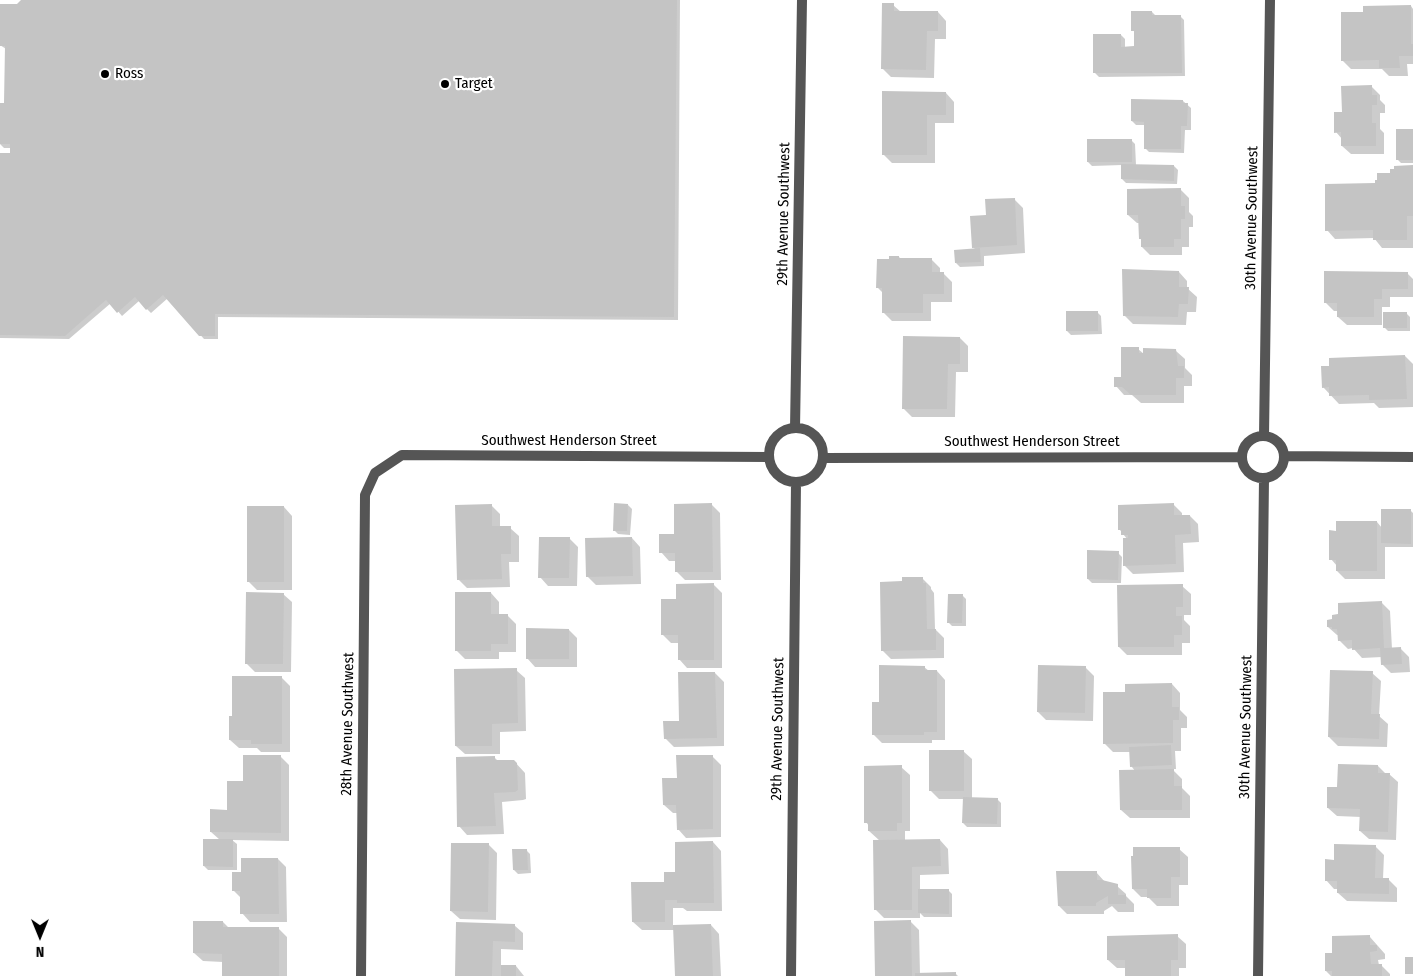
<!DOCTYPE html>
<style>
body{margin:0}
#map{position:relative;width:1413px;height:976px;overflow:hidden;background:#fff;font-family:"Fira Sans Condensed",sans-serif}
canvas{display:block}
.north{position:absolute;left:15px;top:911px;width:50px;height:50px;-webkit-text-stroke:4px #fff;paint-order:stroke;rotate:180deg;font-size:14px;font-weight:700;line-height:20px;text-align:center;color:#000}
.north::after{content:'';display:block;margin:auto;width:18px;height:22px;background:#000;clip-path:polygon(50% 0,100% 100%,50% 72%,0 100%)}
</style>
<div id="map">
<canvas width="1413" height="976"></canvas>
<div class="north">N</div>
</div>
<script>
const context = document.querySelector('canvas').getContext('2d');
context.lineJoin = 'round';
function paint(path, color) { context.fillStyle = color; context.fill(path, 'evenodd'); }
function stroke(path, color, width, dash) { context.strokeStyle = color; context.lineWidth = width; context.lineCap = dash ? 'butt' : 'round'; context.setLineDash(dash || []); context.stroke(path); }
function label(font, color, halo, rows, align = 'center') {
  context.font = font + ' "Fira Sans Condensed",sans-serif'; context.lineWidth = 4.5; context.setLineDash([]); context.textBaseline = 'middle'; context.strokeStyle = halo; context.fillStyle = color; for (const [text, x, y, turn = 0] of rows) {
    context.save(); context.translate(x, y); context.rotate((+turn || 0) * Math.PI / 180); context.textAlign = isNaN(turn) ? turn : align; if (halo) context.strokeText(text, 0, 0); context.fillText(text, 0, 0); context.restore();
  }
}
const shadow = new Path2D(`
 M23 0H680L678 320 218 317V339H204L168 298 151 313 139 301 122 316 111 303 69 339 0 338V154H11V148H4L0 144V104H6V49L0 45 18 5Z
 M893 5 901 12H938L946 21V39H935L934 78 891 77 882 68Z
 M1411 6 1413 9V64H1407L1408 76H1389L1382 69H1351L1342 60Z
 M1152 12 1156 16H1180L1184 20 1185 76 1099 77 1095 73 1121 35 1125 39V48L1136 47V34L1133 30Z
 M1371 86 1380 95V100L1385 105V113H1380V129L1384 133V154H1351L1342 146V139L1336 132 1343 114Z
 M946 93 954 102V123H935V163H892L883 154Z
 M1183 101 1191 108V130H1185L1184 153 1149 152 1145 148V125H1136L1132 121Z
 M1413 130V163H1401L1397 159Z
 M1131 140 1135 144 1136 165 1174 166 1178 170 1177 184 1126 183 1122 179V165L1092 166 1088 162Z
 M1413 167V248H1382L1374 238 1335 239 1327 230 1376 184 1391 174Z
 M1180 189 1189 198V212L1193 216V227H1189V247H1182V255H1150L1142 247V241L1140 238V223H1137L1128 215Z
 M1014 199 1023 208 1025 253 984 256V266L960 267 956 263 976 250 973 247 987 216Z
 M899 257 901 259H931L940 268V273H943L952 282V302H931V321H892L883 312V293L878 288 890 261Z
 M1179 272 1187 281V288L1197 297 1196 312H1187L1186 325 1133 324 1124 315Z
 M1407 273 1413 279V297H1390V307H1382V325H1347L1338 317V311H1334L1325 302Z
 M1097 312 1101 316 1102 334 1071 335 1067 331Z
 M1406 313 1410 317V331H1388L1384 327Z
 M960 338 968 346V372H956L955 417H912L903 408Z
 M1138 349 1144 354 1176 351 1185 359V368L1192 375V386H1184V403H1141L1132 395H1124L1116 386Z
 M1405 356 1413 364V407L1379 408 1374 403 1339 404 1323 387Z
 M1173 504 1182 513V516H1190L1198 524 1199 542 1183 543 1184 572 1133 574 1125 566 1127 539 1120 530Z
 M491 505 500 514V528H510L519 536V562H509L510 587 467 588 458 579Z
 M628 505 632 509 630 535 618 534 614 530Z
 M712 505 720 513 721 580H685L677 572V561H669L661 552 675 535Z
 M284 507 292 516V590H257L248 581Z
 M1410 510 1413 513V547H1385V579H1345L1337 571V566L1331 559 1338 532 1377 522 1382 528Z
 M569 538 578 547 577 586H548L540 577Z
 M632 538 640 547 641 584 596 585 587 576Z
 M1118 553 1122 557 1121 583H1092L1088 579Z
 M922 578 931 587V589L934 593 935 629 944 638V658L891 659 882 650 903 583Z
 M714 585 722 593V668H687L679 659V643H671L663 635 677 600Z
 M1182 586 1191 594V615H1184V620L1190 626V643H1182V655H1127L1119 647Z
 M491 593 499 602V616H508L516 624V652H499V659H465L456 650Z
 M283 594 292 602 291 672H255L246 663Z
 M962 595 966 599V626H952L948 622Z
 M1381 602 1390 611 1392 649 1400 648 1409 657 1410 672 1391 673 1382 664V657L1362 658 1353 648 1348 649 1339 640V635H1337L1328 627Z
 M569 630 577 638V667H535L527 658Z
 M924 667 929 671H937L945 680V740H932V743H882L873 734 880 704Z
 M1086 668 1094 676 1093 721 1046 720 1038 712Z
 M516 670 525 678 526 731 500 732V754H465L456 746Z
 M715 673 724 682V746L674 747 665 738 680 722Z
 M1372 673 1381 681 1379 716 1388 724 1387 747 1338 746 1329 737Z
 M282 678 290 686V752H261L257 748H239L230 740 233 717Z
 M1172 684 1180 693V710L1187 717V728H1181V751H1175L1176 769H1172L1182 779V788L1190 796V818H1130L1121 810 1135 771 1132 767 1131 752H1113L1105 744 1126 693Z
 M963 751 972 759V798L997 799 1001 803V827H967L963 823 964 799H939L930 790Z
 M712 756 721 765V837L686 838 678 829V813H673L664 805 678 779Z
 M281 757 289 765V841L232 840 237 844V870H208L204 866 220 840 211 832 228 811 244 782Z
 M494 757 499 762 514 761 525 773 526 799 523 800 502 802 504 834 467 835 459 826Z
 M1378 766 1386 774H1389L1398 782 1396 840 1369 839 1360 831 1361 817 1337 816 1328 808 1339 788Z
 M901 767 910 775V831H905V841L940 840 948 849 949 874 920 875V890H948L952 894V917H924L920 913V918H884L876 910 880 841 869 831V826L866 822Z
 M713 842 721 851 722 911H687L683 908H673V926L711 925 719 934 721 976H677L675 930H642L633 922 665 883Z
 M488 844 497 853 496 920 460 919 451 911Z
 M1375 846 1384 855 1383 879 1389 880 1397 888V902L1347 901 1338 893V889H1334L1326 880 1335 861Z
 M1179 849 1188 857V885H1179V906H1157L1148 897H1141L1133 889Z
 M526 850 530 854 531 873 518 874 514 870Z
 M278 859 286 867 287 922H250L242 913V899L234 891 242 874Z
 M1096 872 1105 882 1117 886 1126 894V896L1134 904V912H1118L1112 906 1104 911V914H1067L1059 906Z
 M910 921 919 930 920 974 955 973 958 976H876Z
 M223 922 229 928H278L287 937V976H223V962L203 961 194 953Z
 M458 923 514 925 523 933V950L501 949V966H516L524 976H457Z
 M1177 936 1186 944V968H1179V976H1127V968H1117L1108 960Z
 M1370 937 1385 954V959L1378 960 1379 965H1381L1390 974V976H1331L1326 971 1333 954Z`);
const building = new Path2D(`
 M21 0H677L674 317 215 314V336H199L163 295 146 310 135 297 117 313 106 300 65 336 0 335V153H10V144H0V103H4L5 46H0V4H17Z
 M882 3H894V11H938V31H927L926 70 881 69Z
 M1411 5V44H1413V56H1399L1400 68H1379V60L1341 61V12H1363V6Z
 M1131 11H1152V15H1181L1182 73H1093V34H1121V47L1134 46V31H1131Z
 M1372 85V95H1377V105H1372V123H1376V146H1341V132L1334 133V112H1342L1341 86Z
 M882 91 946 92V115H927V155H882Z
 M1131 99 1183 100V103H1188L1187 126H1181V149H1144V122L1131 121Z
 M1396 129H1413V160H1396Z
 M1087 139H1132V162H1087Z
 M1121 164 1174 165V181L1121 179Z
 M1413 165V216H1407V240H1373V230L1325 231V184L1375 183V180H1377V173H1390V169H1394V166Z
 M1181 188V206H1185V219H1181V239H1174V247H1141V239H1139L1138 215H1127V189Z
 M1015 198 1017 245 972 248 970 216 986 215 985 199Z
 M980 248 981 262 955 263 954 250Z
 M889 256H899V258H932V272H944V294H923V313H882V288H876L877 259H889Z
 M1122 269 1179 271V287H1189L1188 304H1179L1178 317 1123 316Z
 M1324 271 1408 272V289H1382V299H1374V317H1337V303H1324Z
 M1066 311H1098V331H1066Z
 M1383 312H1407V328H1383Z
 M903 336 960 337V364H948L947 409H902Z
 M1121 347H1139V353H1143V348L1176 349 1178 366H1184V378H1176V395H1131L1122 387H1114V377H1121Z
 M1405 355 1407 399 1369 400V395L1329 396V387L1322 388 1321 366H1329V358Z
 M614 503 628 504 627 531H613Z
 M712 503 713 572H675V553H659V534H674V504Z
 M1174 503V515H1190L1191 534 1175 535 1176 564 1123 566V538H1128V535H1121V530H1118V505Z
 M492 504V526H511V554H501L502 579 457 580 455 505Z
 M247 506H284V582H247Z
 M1381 509H1411V544L1381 543Z
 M1336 521H1377V571H1336V560H1329V530L1336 531Z
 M539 537H570L569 578H538Z
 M632 537 633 576 586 577 585 538Z
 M1087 550 1119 551 1118 580 1087 579Z
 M902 577H923V583H926L927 629H936V650L881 651 880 582 902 581Z
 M714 583V660H678V635H661V599H676V584Z
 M1183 584V607H1176V616H1182V635H1174V647H1118L1117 585Z
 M246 592 284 593 283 664H245Z
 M455 592H491V614H508V644H491V651H455Z
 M948 594H963L962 623H947Z
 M1382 601 1384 648 1401 647 1402 664 1381 665 1380 648 1352 650V640L1338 641 1337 629H1332V627H1327V620L1332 619V615L1338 614V603Z
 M526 628 569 629V659H526Z
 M879 665 925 666V670H937V732H924V735H872V702H879Z
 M1038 665 1086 666 1085 713 1037 712Z
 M517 668 518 723 492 724V746H455L454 669Z
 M1330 670 1373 671 1371 714H1380L1379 739 1328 737Z
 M678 672H715L717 738 664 739 663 721H679Z
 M232 676H282V744H251V740H229V716H232Z
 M1172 683V707H1179V720H1173V743L1103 744V692H1125V684Z
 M1171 745 1172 765 1130 767 1129 747Z
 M929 750H964V791H929Z
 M243 755H281V833L210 832V809L227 810V781H243Z
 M676 755H713V829L677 830 676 805H663L662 778H677Z
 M495 756V760H514L517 763 518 790 515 792 494 793 496 826 457 827 456 757Z
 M1338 764 1378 765V773H1390L1388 832 1359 831 1360 809 1327 808V787H1337Z
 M902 765V823H897V831H868V823H864V766Z
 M1174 769V786H1182V810H1120L1119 770Z
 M963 797 998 798 997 824 962 823Z
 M203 839H233V867L203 866Z
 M940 839 941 866 912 867V910H874L873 840Z
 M713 841 714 903H677V900H665V922H632L631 882H664V872H675V842Z
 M451 843H489L488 912 450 911Z
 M1334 844 1376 845 1375 878H1389V894L1337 893V881H1325V859L1334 860Z
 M1133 847H1180V877H1171V898H1147V889H1132L1131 856H1133Z
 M512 849H527L528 870H513Z
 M241 858H278L279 914H240V891H232V872H241Z
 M1056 871H1097V880H1102L1118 884V895H1126V904H1108V896L1096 903V906H1058Z
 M918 889H949V914L918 913Z
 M911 920 912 976H875L874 921Z
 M193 921H223V927H279V976H222V954L193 953Z
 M456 922 515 924V942L493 941 492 976H455Z
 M711 924 713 976H675L673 925Z
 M1178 934V960H1171V976H1125V960H1107V936Z
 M1370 935V945H1377V951L1370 952 1371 964H1382V976H1332V971H1325V953H1332V936Z
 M1405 957H1413V974H1405Z
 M501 965H516V976H501Z
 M956 972V976H915V973Z`);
const street = new Path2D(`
 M795 428 802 0
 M769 455a27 27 0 1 1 54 0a27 27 0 1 1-54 0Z
 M1242 457a21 21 0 1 1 42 0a21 21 0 1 1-42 0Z
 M1264 436 1270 0
 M1284 456 1413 457
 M823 458 1241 457
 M361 976 365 495 375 473 402 455 769 457
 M791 976 796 482
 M1258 976 1264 479`);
const markers = [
 [105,74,5,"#000"],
 [445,84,5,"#000"]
];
const poiNames = [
 ["Ross",115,74],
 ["Target",455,84]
];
const streetNames = [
 ["29th Avenue Southwest",784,214,-89],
 ["30th Avenue Southwest",1252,218,-89],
 ["Southwest Henderson Street",569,441],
 ["Southwest Henderson Street",1032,442],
 ["28th Avenue Southwest",348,724,-89],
 ["30th Avenue Southwest",1246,727,-89],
 ["29th Avenue Southwest",778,729,-89]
];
paint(shadow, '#0003');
paint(building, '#c4c4c4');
stroke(street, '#555', 10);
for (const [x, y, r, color] of markers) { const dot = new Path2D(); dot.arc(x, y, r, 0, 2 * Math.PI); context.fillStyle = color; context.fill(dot); stroke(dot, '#fff', 2); }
label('15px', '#000', '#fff', poiNames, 'left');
label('15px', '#000', '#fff', streetNames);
</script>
